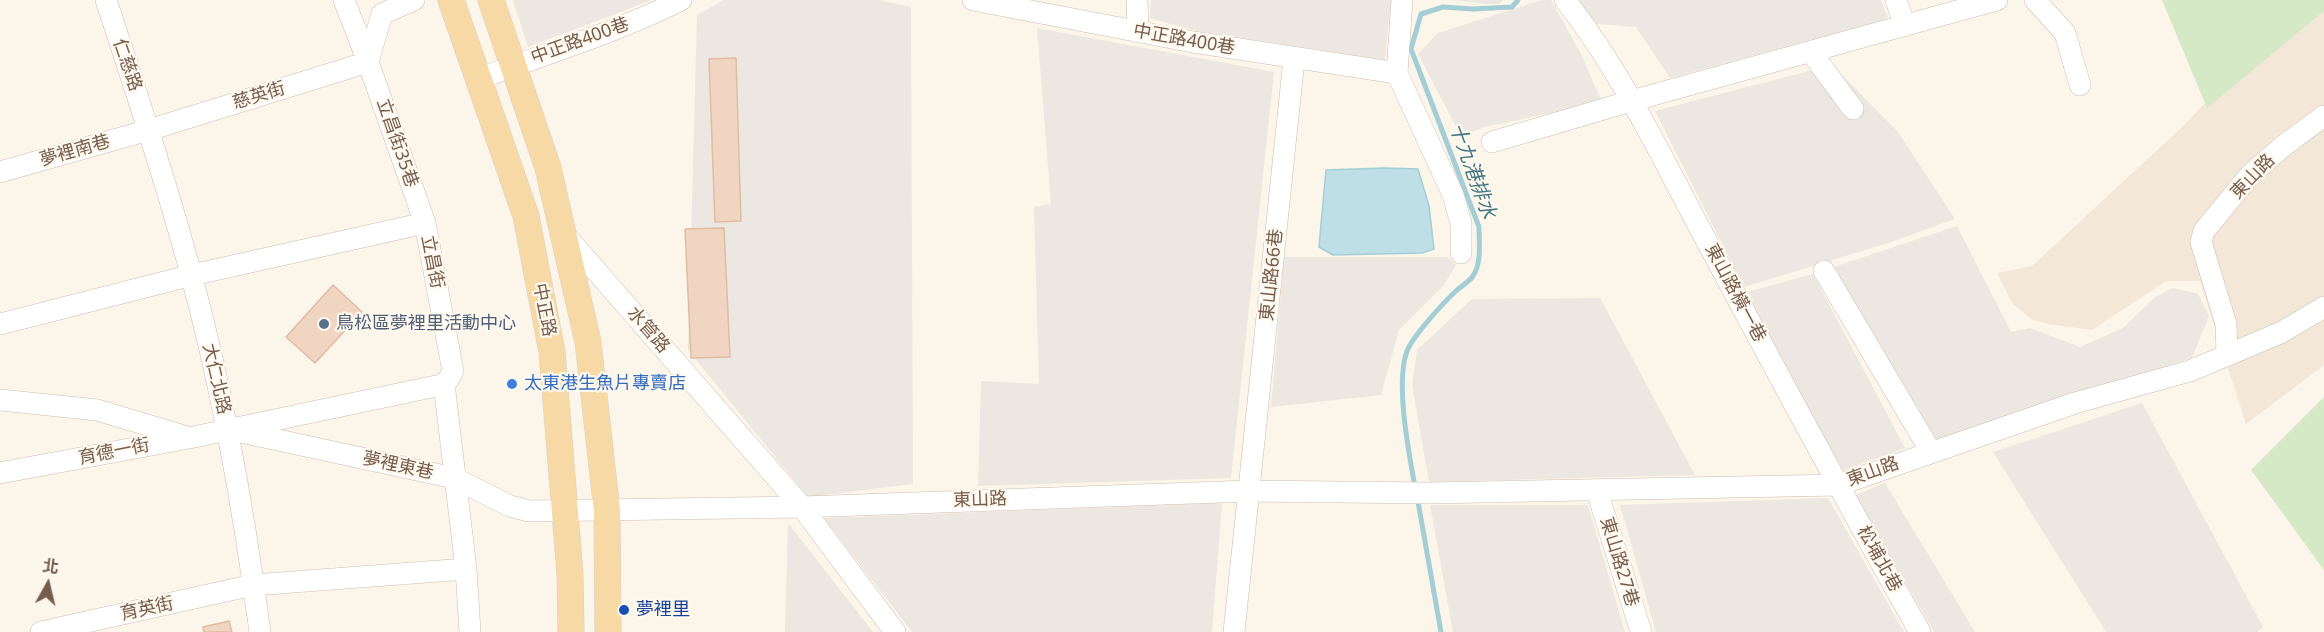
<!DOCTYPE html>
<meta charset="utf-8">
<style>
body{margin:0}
#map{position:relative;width:2324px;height:632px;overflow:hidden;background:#fcf5e9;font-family:"Noto Sans","Noto Sans TC",sans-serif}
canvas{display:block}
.north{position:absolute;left:18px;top:554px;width:60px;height:60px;-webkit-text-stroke:4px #fef9ef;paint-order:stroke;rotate:8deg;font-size:16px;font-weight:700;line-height:24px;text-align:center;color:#765c4d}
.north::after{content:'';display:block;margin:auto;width:21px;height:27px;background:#765c4d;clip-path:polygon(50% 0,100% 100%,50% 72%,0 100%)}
</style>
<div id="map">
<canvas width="2324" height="632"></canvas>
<div class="north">北</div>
</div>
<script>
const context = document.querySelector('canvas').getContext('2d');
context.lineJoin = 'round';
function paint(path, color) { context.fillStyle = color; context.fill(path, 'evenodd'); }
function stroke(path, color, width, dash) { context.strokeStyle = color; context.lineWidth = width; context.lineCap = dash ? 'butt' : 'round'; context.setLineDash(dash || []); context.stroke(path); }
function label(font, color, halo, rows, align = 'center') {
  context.font = font + ' "Noto Sans","Noto Sans TC",sans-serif'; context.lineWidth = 4.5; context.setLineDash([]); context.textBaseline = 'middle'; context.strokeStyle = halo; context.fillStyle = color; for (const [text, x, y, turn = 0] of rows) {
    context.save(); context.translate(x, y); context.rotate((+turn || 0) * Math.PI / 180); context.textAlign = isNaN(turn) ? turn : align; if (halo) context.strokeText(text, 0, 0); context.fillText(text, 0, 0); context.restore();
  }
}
const residential = new Path2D(`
 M2324 0V365L2246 424 2200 281H2166L2092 330 2049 324 2031 319 2013 304 1997 273 2032 266 2181 128 2287 18Z`);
const industrial = new Path2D(`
 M513 0H652L528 47Z
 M724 0H879L911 7 913 484 808 497 688 350 697 15Z
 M1151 0H1391L1385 60 1191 30 1150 18Z
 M1451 0H1503L1499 4H1485Z
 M1542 0H1551L1581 54 1602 102 1485 127 1461 136 1418 54 1438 33Z
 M1576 0H1881L1888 19 1670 78 1636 27 1597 24Z
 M1037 28 1274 72 1231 478 978 486 981 381 1039 384 1034 207 1051 204Z
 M1832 65 1898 132 1955 219 1888 243 1744 287 1655 111Z
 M1957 226 2011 332 2030 328 2080 347 2123 328 2155 297 2173 288 2198 294 2209 316 2192 358 1936 441 1834 267Z
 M1284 257H1447L1456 265 1443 286 1399 330 1381 395 1271 407Z
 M1813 274 1905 448 1842 471 1743 293Z
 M1600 298 1695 475 1429 482 1412 384 1417 350 1472 299Z
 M2142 403 2263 627 2257 632H2106L1993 452Z
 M1885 483 1975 632H1934L1855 495Z
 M1828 498 1904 632H1656L1620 505Z
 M1222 503 1212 632H912L824 518Z
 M1430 505H1588L1625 632H1453Z
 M788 523 873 632H785Z`);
const green = new Path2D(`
 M2162 0H2324V11L2207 108Z
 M2324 397V570L2251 470Z`);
const water = new Path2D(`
 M1384 168 1418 169 1429 206 1434 249 1422 253 1333 255 1319 247 1326 170Z`);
const stream = new Path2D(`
 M1415 487C1409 453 1395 384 1407 351 1413 336 1443 303 1456 291 1461 286 1469 282 1473 276 1482 263 1479 241 1479 227L1411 49 1421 14 1443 7 1473 9 1512 7 1518 0
 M1417 496 1441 632`);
const building = new Path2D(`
 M736 58 741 221 715 222 709 59Z
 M724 228 730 357 691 358 685 229Z
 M333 285 362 312 315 363 286 337Z
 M229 621 232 632H204L203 627Z`);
const minor = new Path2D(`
 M106 0C136 91 166 182 191 274 223 391 244 512 260 632
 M344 0 368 62 425 223
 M973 0 1193 42 1397 73
 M1137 0 1138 32
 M1402 0 1397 73 1453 195 1461 223V253
 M1565 0C1622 72 1662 158 1705 238 1776 370 1846 502 1920 632
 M1896 0 1905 26
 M2035 0 2065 33 2080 85
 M1811 52 1853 109
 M368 62 382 14 414 0
 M479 79C546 53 616 33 681 0
 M1492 142 1631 101 1997 0
 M0 172 149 130 368 62
 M565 235 802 507 895 632
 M1824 271 1931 452
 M0 324 192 275 425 223 453 371 448 380 441 385 189 438 0 473
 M2227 355 2226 324 2201 242 2204 231 2250 175 2282 147 2324 116
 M444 384 466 569 470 632
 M0 400 97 410 184 436
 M227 429 454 478 510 506 529 511 802 507 1249 491 1429 493 1838 485 2075 403 2190 371 2282 332 2324 307
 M1597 491 1641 632
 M41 632 253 585 466 569
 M1234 632 1294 59`);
const major = new Path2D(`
 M451 0 526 216 552 352 570 574 571 632
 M491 0 548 168 588 342 607 511 608 632`);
const markers = [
 [324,324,6,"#5c6f8a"],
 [512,384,6,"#3f7fe0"],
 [624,610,6,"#1a4fb4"]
];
const streetNames = [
 ["中正路400巷",1184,40,10],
 ["中正路400巷",580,41,-20],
 ["仁慈路",127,65,71],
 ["慈英街",259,96,-17],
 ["立昌街35巷",397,143,71],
 ["夢裡南巷",75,151,-16],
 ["東山路",2253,177,-46],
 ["立昌街",432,262,79],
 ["東山路66巷",1272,275,-84],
 ["東山路橫一巷",1735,293,62],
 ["中正路",544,310,79],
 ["水管路",648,330,49],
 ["大仁北路",216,379,77],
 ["育德一街",114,452,-11],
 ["夢裡東巷",398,466,12],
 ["東山路",1873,472,-20],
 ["東山路",980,500,-2],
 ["松埔北巷",1879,559,61],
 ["東山路27巷",1619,562,73],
 ["育英街",147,609,-12]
];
const serviceNames = [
 ["鳥松區夢裡里活動中心",336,324]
];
const shopNames = [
 ["太東港生魚片專賣店",524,384]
];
const transitNames = [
 ["夢裡里",636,610]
];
const waterNames = [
 ["十九港排水",1472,171,70]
];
paint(residential, '#f3e7d8');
paint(industrial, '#ede7e2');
paint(green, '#d5e9c7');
paint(water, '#bedfe5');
stroke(water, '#a4ced6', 1.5);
stroke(stream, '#a4ced6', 5);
paint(building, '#f0d5c2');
stroke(building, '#e2bba3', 1.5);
stroke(minor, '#cebdaf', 22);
stroke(major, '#d9d1cd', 27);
stroke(minor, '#fff', 21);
stroke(major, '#f7d9a5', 26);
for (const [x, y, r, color] of markers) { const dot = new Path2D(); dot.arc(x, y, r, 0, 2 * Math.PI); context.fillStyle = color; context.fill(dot); stroke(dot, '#fef9ef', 2); }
label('18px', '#765c4d', '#fef9ef', streetNames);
label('18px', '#4e5e75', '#fef9ef', serviceNames, 'left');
label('18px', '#366cbe', '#fef9ef', shopNames, 'left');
label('18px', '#164399', '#fef9ef', transitNames, 'left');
label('italic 20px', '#447781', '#fef9ef', waterNames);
</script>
